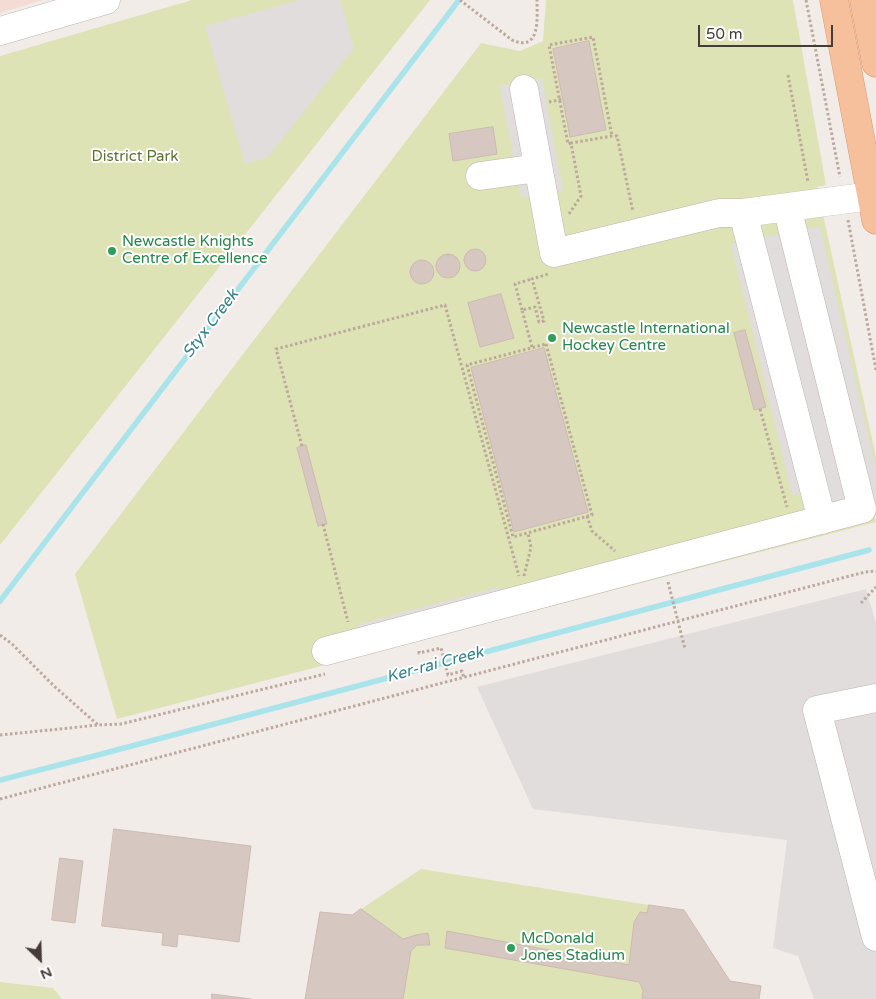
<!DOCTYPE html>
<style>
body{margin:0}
#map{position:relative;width:876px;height:999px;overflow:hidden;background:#f2ece8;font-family:"Varela Round",sans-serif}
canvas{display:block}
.north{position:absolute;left:15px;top:934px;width:50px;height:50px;-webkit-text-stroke:4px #fff;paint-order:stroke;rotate:156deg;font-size:14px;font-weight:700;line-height:20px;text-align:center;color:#453b37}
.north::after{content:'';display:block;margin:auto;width:18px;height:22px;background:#453b37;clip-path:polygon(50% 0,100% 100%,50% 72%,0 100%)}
.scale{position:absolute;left:698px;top:25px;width:135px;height:22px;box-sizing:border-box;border:2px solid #453b37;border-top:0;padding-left:6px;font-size:15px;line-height:18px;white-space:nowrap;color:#453b37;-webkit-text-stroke:4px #fff;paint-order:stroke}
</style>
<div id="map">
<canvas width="876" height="999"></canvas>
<div class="north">N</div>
<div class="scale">50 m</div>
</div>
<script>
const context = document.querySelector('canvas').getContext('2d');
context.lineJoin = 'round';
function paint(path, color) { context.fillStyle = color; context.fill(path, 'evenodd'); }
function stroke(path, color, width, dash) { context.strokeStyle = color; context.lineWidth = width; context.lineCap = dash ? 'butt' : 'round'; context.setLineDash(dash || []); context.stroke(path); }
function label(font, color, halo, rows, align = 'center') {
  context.font = font + ' "Varela Round",sans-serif'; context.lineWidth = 4; context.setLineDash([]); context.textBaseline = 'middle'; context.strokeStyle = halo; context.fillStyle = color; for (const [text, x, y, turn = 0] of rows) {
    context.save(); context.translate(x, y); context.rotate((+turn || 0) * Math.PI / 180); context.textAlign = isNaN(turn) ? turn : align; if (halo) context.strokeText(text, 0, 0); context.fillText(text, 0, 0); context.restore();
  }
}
const commercial = new Path2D(`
 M0 0H43L0 13Z`);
const green = new Path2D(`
 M192 0H430L0 545V56Z
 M546 0H793L826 185 817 187 876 457V506L873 507 876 522 117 719 75 574 481 43 520 51 543 41Z
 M421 869 649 905 730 981 761 986 759 999H305L320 912 352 915Z
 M0 982 53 988 62 999H0Z`);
const parking = new Path2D(`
 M300 0H340L354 48 268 157 245 164 205 26Z
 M542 78 563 190 521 198 500 86Z
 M820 226 876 469V501L815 516 808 491 792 495 731 244Z
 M499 587 504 604 363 641 358 624Z
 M866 589 876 623V999H814L798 956 773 948 787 840 533 809 477 687Z`);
const stream = new Path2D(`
 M0 601 459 0
 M0 780 94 756 869 550`);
const building = new Path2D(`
 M589 41 606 130 570 137 553 49Z
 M493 127 497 154 453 161 449 134Z
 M464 260a11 11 0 1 1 22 0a11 11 0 1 1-22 0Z
 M436 266a12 12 0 1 1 24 0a12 12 0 1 1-24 0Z
 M410 272a12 12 0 1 1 24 0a12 12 0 1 1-24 0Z
 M501 294 514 338 480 347 468 303Z
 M745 330 766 407 754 410 734 333Z
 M544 348 588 512 514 532 471 368Z
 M306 445 327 524 318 526 297 448Z
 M114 829 251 846 239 942 178 934 177 947 162 945 163 933 102 926Z
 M60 858 83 861 75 923 52 920Z
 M649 905 684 910 730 981 761 986 759 999H642L643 990 639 982 445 948 447 931 629 965 634 922 640 912 647 913Z
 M361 909 403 939 416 935 428 933 430 945H417L411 951 403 999H305L320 912 352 915Z
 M212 994 251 999H212Z`);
const path = new Path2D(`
 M460 0 512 40C541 53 537 17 537 0
 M806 0 840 177
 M788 75 808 182
 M549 102 563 99
 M571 143 568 144 549 45 593 37 612 136
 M569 214 581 196 571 143 612 136H617L633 212
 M848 220 876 370
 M522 310 515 284 532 279
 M546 344 592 515 513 537 467 365Z
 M532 347 522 310 535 307 539 322 544 321 532 279 548 274
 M760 409 787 507
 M302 446 276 349 445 305 519 576
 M587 516 592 531 615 551
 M323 524 348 622
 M524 576 531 547 528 533
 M668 582 685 649
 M861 603 876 587
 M0 635 12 644 54 686 98 725
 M419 651V653L441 648 448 675 462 671 464 678
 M0 735 98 725 121 724 325 674
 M0 799 865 572 876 571`);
const minor = new Path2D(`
 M0 31 106 0
 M524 89 554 253 719 213H743L871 196
 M480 176 538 168
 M743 213 822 520
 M326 651 862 509 787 207
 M876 698 817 710 876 937`);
const major = new Path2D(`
 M834 0 876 220
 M864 0 876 63`);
const markers = [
 [112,251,5,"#2e9e5b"],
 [552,338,5,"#2e9e5b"],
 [511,948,5,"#2e9e5b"]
];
const parkNames = [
 ["District Park",135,157]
];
const leisureNames = [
 ["Newcastle Knights",122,242],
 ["Centre of Excellence",122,259],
 ["Newcastle International",562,329],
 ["Hockey Centre",562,346],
 ["McDonald",521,939],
 ["Jones Stadium",521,956]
];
const waterNames = [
 ["Styx Creek",211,324,-53],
 ["Ker-rai Creek",435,665,-15]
];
paint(commercial, '#f3dcd4');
paint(green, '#dde3b4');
paint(parking, '#e1dddc');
stroke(stream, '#a9e4ea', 5.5);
paint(building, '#d6c7c1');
stroke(building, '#cdbab2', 1);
stroke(minor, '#c0b4ae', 29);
stroke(major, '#da976e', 29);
stroke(path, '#bea89d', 3, [2.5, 2.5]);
stroke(minor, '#fff', 28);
stroke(major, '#f6c09d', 28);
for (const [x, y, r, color] of markers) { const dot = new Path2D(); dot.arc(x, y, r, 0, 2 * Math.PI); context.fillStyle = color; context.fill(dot); stroke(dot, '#fff', 2); }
label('15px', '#5d722f', '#fff', parkNames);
label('15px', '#27864d', '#fff', leisureNames, 'left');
label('italic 16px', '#31808a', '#fff', waterNames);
</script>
